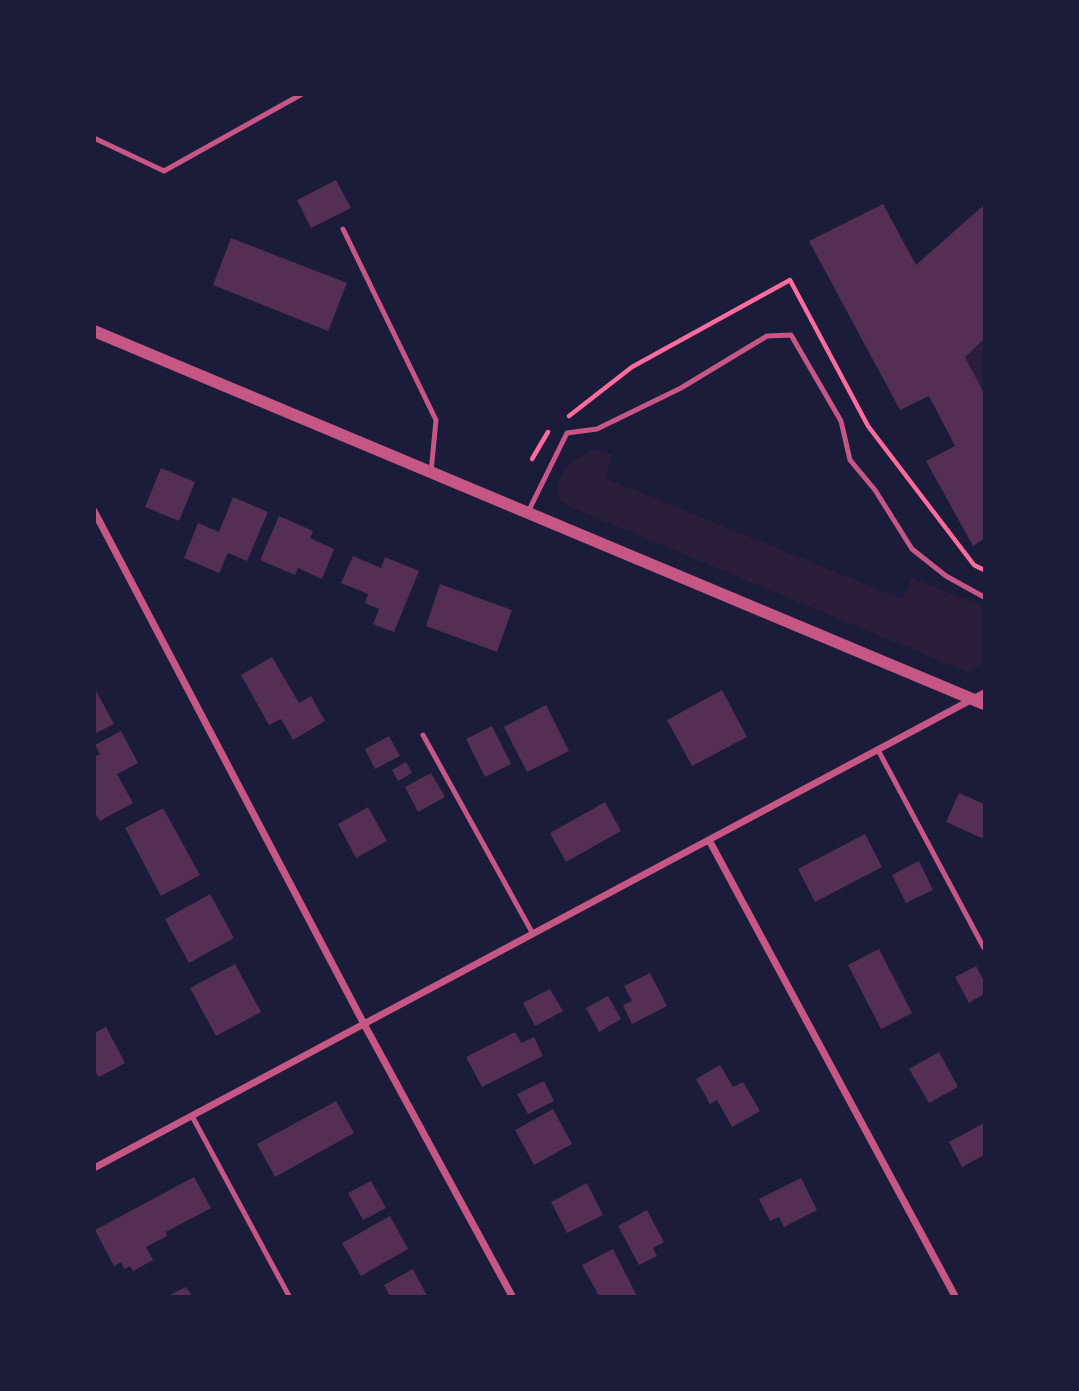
<!DOCTYPE html>
<style>
body{margin:0}
#map{position:relative;width:1079px;height:1391px;overflow:hidden;background:#1b1b3a;font-family:"Archivo Narrow",sans-serif}
canvas{display:block}
.frame{position:absolute;inset:0;border:96px solid #1b1b3a;pointer-events:none}
</style>
<div id="map">
<canvas width="1079" height="1391"></canvas>
<div class="frame"></div>
</div>
<script>
const context = document.querySelector('canvas').getContext('2d');
context.lineJoin = 'round';
function paint(path, color) { context.fillStyle = color; context.fill(path, 'evenodd'); }
function stroke(path, color, width, dash) { context.strokeStyle = color; context.lineWidth = width; context.lineCap = dash ? 'butt' : 'round'; context.setLineDash(dash || []); context.stroke(path); }
const green = new Path2D(`
 M984 339V393L965 357Z
 M594 449 612 455 605 478 902 599 912 578 984 607V662L967 672 570 507 560 500C554 471 571 462 594 449Z`);
const building = new Path2D(`
 M336 180 351 208 311 228 297 200Z
 M883 204 916 265 984 205V339L965 357 984 393V539L973 546 926 461 955 446 929 396 900 410 809 241Z
 M231 238 347 283 328 331 213 285Z
 M161 468 195 482 179 521 145 507Z
 M233 497 268 512 247 561 228 553 219 573 184 558 198 523 219 532Z
 M279 516 313 531 310 538 334 549 322 579 298 568 295 575 260 560Z
 M353 556 381 568 385 557 419 571 394 632 373 624 379 609 365 603 368 594 341 583Z
 M440 584 512 610 497 652 426 626Z
 M272 657 299 703 311 696 325 721 293 740 281 719 269 725 241 675Z
 M94 687 114 724 94 734Z
 M722 690 747 737 692 766 667 720Z
 M546 705 569 751 527 772 504 727Z
 M492 726 511 764 485 777 466 739Z
 M121 731 138 763 117 774 133 803 100 821 94 811V757L100 754 95 745Z
 M389 736 400 756 375 769 365 749Z
 M406 762 412 773 398 781 392 770Z
 M431 773 445 797 418 812 405 787Z
 M959 793 984 804V839L946 822Z
 M605 802 621 831 566 862 550 833Z
 M368 807 387 841 356 858 338 824Z
 M163 808 200 875 161 896 125 828Z
 M865 834 882 867 815 902 798 869Z
 M919 861 933 890 906 903 892 875Z
 M210 894 234 938 189 963 165 919Z
 M879 949 912 1013 881 1029 848 965Z
 M235 964 261 1012 216 1036 190 988Z
 M976 966 984 981V994L969 1003 955 977Z
 M650 973 667 1006 632 1024 623 1005 632 1001 624 986Z
 M550 989 563 1011 535 1026 523 1003Z
 M608 996 621 1019 599 1032 586 1008Z
 M106 1027 125 1063 99 1077 94 1070V1033Z
 M515 1032 521 1043 534 1037 543 1056 482 1087 466 1057Z
 M939 1052 958 1087 929 1103 909 1069Z
 M720 1065 733 1087 743 1082 760 1111 732 1127 717 1100 710 1104 696 1079Z
 M544 1081 554 1101 528 1114 517 1094Z
 M336 1101 354 1133 275 1177 257 1144Z
 M553 1109 572 1144 534 1165 515 1130Z
 M984 1123V1155L962 1167 949 1142Z
 M194 1177 211 1208 166 1232 167 1236 146 1247 153 1260 133 1271 130 1266 124 1269 121 1262 114 1266 95 1230Z
 M801 1178 817 1210 784 1227 779 1217 770 1221 759 1199Z
 M371 1181 386 1208 363 1220 348 1193Z
 M587 1183 603 1215 567 1233 551 1202Z
 M647 1210 664 1242 653 1248 657 1256 639 1265 618 1226Z
 M390 1216 408 1249 361 1276 342 1243Z
 M613 1249 637 1296H599L582 1265Z
 M413 1269 427 1296H390L384 1285Z
 M186 1287 192 1296H168Z`);
const path = new Path2D(`
 M569 416 632 367 790 280 868 426 974 565 984 570
 M532 459 548 432`);
const service = new Path2D(`
 M94 138 164 171 302 94
 M343 229 436 420 431 472
 M528 512 567 433 597 429 681 388 767 336 791 335 841 421 850 460 875 490 912 549 946 576 984 597
 M423 735 533 934
 M878 750 984 948
 M192 1116 289 1296`);
const minor = new Path2D(`
 M94 511 364 1024 512 1296
 M709 840 955 1296
 M94 1168 984 693`);
const tertiary = new Path2D(`
 M94 331 984 704`);
paint(green, '#2a1e3b');
paint(building, '#542f53');
stroke(path, '#ff6b9d', 4.5);
stroke(service, '#c65784', 5);
stroke(minor, '#c65784', 7);
stroke(tertiary, '#c65784', 12);
</script>
